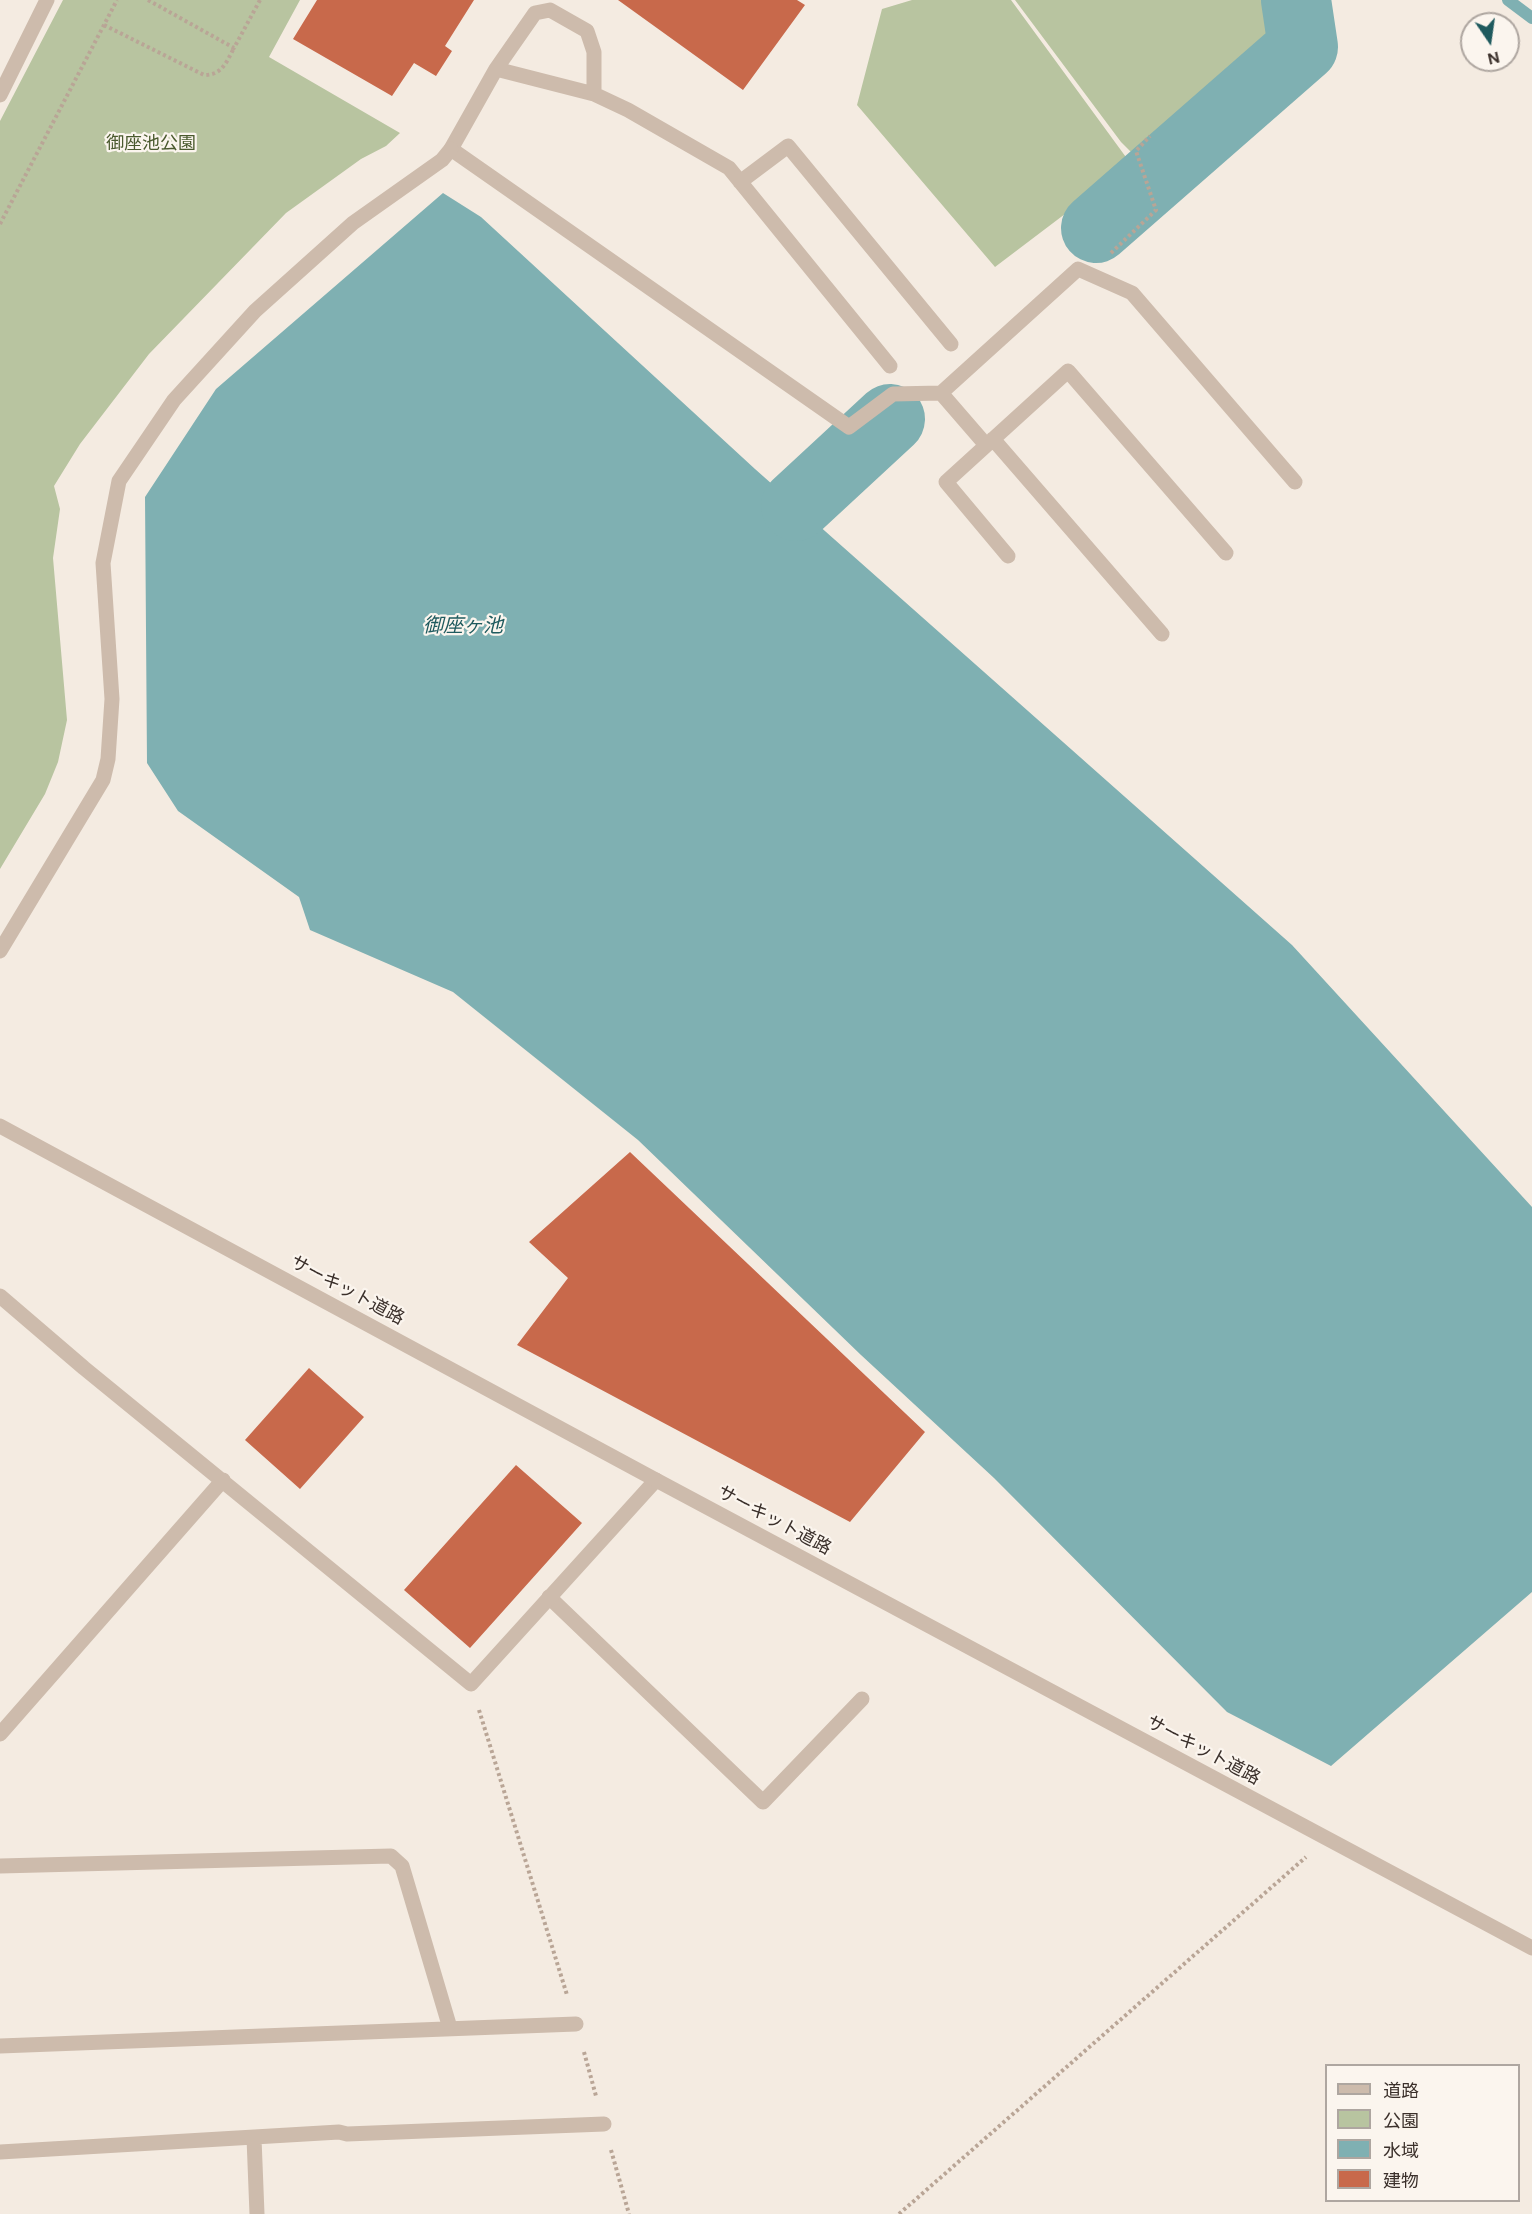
<!DOCTYPE html>
<meta charset="utf-8">
<style>
body{margin:0}
#map{position:relative;width:1532px;height:2214px;overflow:hidden;background:#f4ebe1;font-family:"DM Sans","Noto Sans JP",sans-serif}
canvas{display:block}
.legend{position:absolute;left:1325px;top:2064px;width:195px;height:138px;box-sizing:border-box;background:#fbf5ee;border:2px solid #aea6a0;margin:0;padding:8px 10px;list-style:none;font-size:18px;color:#3b302b}
.legend li{display:flex;align-items:center;gap:12px;height:30px}
.legend b{width:30px;border:2px solid #aea6a0}
.north{position:absolute;left:1460px;top:12px;width:60px;height:60px;box-sizing:border-box;background:#fbf5ee;border:2px solid #aea6a0;border-radius:50%;rotate:167deg;font-size:16px;font-weight:700;line-height:24px;text-align:center;color:#3b302b}
.north::after{content:'';display:block;margin:auto;width:21px;height:27px;background:#1f5a5e;clip-path:polygon(50% 0,100% 100%,50% 72%,0 100%)}
</style>
<div id="map">
<canvas width="1532" height="2214"></canvas>
<ul class="legend">
<li><b style="height:8px;background:#cdbbac"></b>道路</li>
<li><b style="height:16px;background:#b8c4a0"></b>公園</li>
<li><b style="height:16px;background:#7fb0b2"></b>水域</li>
<li><b style="height:16px;background:#c8694b"></b>建物</li>
</ul>
<div class="north">N</div>
</div>
<script>
const context = document.querySelector('canvas').getContext('2d');
context.lineJoin = 'round';
function paint(path, color) { context.fillStyle = color; context.fill(path, 'evenodd'); }
function stroke(path, color, width, dash) { context.strokeStyle = color; context.lineWidth = width; context.lineCap = dash ? 'butt' : 'round'; context.setLineDash(dash || []); context.stroke(path); }
function label(font, color, halo, rows, align = 'center') {
  context.font = font + ' "DM Sans","Noto Sans JP",sans-serif'; context.lineWidth = 4.5; context.setLineDash([]); context.textBaseline = 'middle'; context.strokeStyle = halo; context.fillStyle = color; for (const [text, x, y, turn = 0] of rows) {
    context.save(); context.translate(x, y); context.rotate((+turn || 0) * Math.PI / 180); context.textAlign = isNaN(turn) ? turn : align; if (halo) context.strokeText(text, 0, 0); context.fillText(text, 0, 0); context.restore();
  }
}
const green = new Path2D(`
 M63 0H300L269 57 400 133 386 146 361 159 286 213 149 354 80 444 54 486 60 509 53 558 67 720 58 762 45 794 0 869V121Z
 M912 0H1011L1131 164 995 267 857 105 882 9Z
 M1015 0H1285L1291 44 1146 167 1121 142Z`);
const water = new Path2D(`
 M443 193 481 217 755 469 1292 945 1532 1207V1592L1331 1766 1227 1712 994 1478 861 1355 638 1140 453 992 310 930 299 897 178 811 147 763 145 497 216 389Z`);
const stream = new Path2D(`
 M1508 0 1532 18`);
const river = new Path2D(`
 M1096 228 1303 47 1296 0
 M796 506 890 419`);
const building = new Path2D(`
 M317 0H474L445 46 452 51 436 76 414 63 392 96 293 39Z
 M618 0H797L805 5 743 90Z
 M630 1152 925 1432 850 1522 517 1345 568 1278 529 1242Z
 M309 1368 364 1417 300 1489 245 1440Z
 M516 1465 582 1523 470 1648 404 1590Z`);
const path = new Path2D(`
 M148 0 234 48 260 0
 M104 25 204 75C222 75 226 63 234 48
 M0 224 117 0
 M1111 253 1156 210 1136 151 1150 136
 M479 1710 567 1995
 M584 2052 596 2096
 M611 2150 629 2214
 M899 2214 1306 1857`);
const service = new Path2D(`
 M496 69 535 13 550 10 587 31 594 52V94
 M740 182 788 146 951 344
 M890 366 729 168 628 110 594 94 496 69 451 149 849 427 893 394 941 393 1078 269 1132 293 1295 482
 M941 393 986 445
 M993 439 1162 634
 M1008 556 946 482 1068 371 1226 553
 M549 1597 763 1802 862 1699`);
const minor = new Path2D(`
 M0 95 47 0
 M0 1296 84 1368 471 1684 656 1480
 M0 1734 223 1480
 M0 1866 391 1856 402 1866 450 2028
 M0 2046 576 2024
 M254 2138 257 2214
 M0 2152 339 2132 347 2134 604 2124`);
const tertiary = new Path2D(`
 M0 951 103 780 108 759 112 699 103 563 119 481 174 400 255 311 353 223 442 160 451 149
 M0 1126 656 1480 1532 1948`);
const parkNames = [
 ["御座池公園",151,144]
];
const streetNames = [
 ["サーキット道路",347,1291,28],
 ["サーキット道路",774,1521,28],
 ["サーキット道路",1203,1751,28]
];
const waterNames = [
 ["御座ヶ池",463,627]
];
paint(green, '#b8c4a0');
paint(water, '#7fb0b2');
stroke(stream, '#7fb0b2', 12);
stroke(river, '#7fb0b2', 70);
paint(building, '#c8694b');
stroke(path, '#b9a596', 4, [3, 3]);
stroke(service, '#cdbbac', 15);
stroke(minor, '#cdbbac', 15);
stroke(tertiary, '#cdbbac', 15);
label('18px', '#4a5a2e', '#fbf5ee', parkNames);
label('18px', '#3b302b', '#fbf5ee', streetNames);
label('italic 20px', '#1f5a5e', '#fbf5ee', waterNames);
</script>
